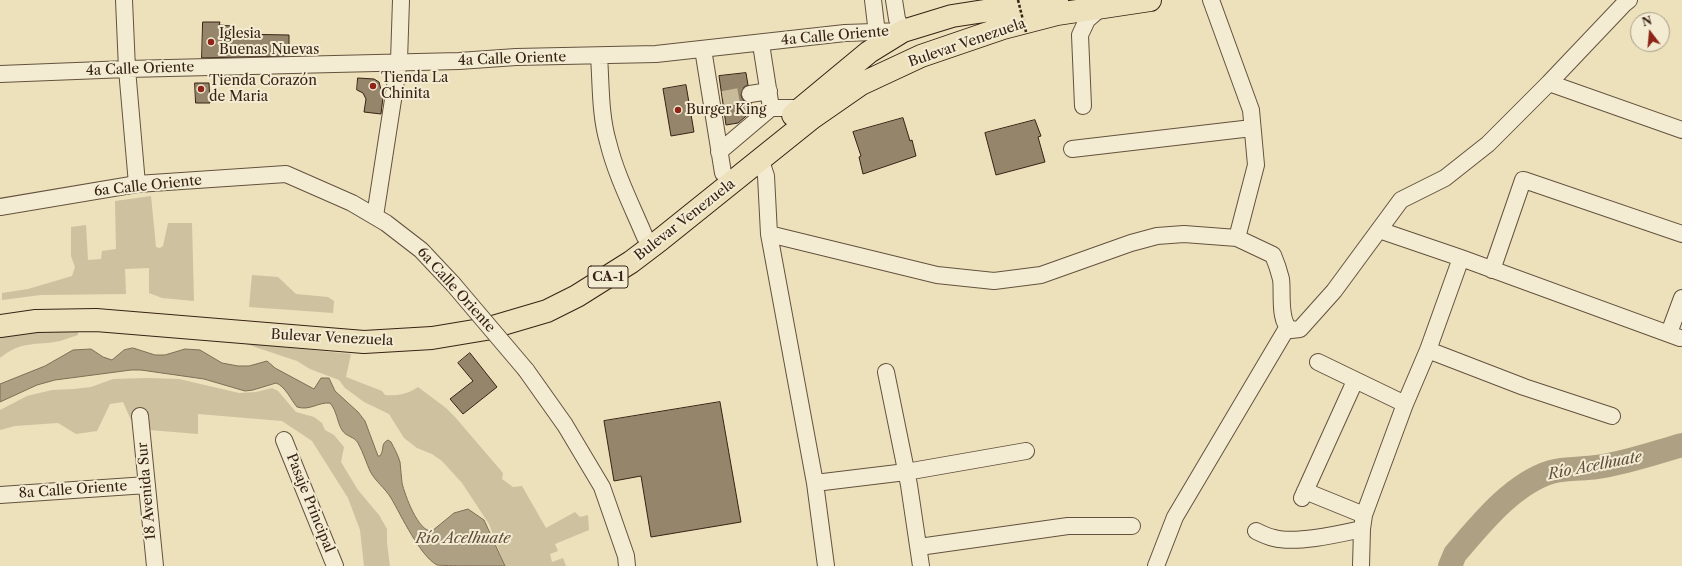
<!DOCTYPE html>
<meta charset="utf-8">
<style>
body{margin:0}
#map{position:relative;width:1682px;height:566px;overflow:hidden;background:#ece1bb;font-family:"Libre Caslon Text",serif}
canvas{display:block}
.north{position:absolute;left:1630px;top:12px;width:40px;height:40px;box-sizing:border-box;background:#f3ecd3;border:1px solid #a89b87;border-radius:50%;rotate:344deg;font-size:11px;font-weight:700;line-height:16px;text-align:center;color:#372214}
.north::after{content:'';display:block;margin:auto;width:14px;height:18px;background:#8f2418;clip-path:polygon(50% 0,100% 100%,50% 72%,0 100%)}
</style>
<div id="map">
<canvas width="1682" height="566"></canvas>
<div class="north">N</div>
</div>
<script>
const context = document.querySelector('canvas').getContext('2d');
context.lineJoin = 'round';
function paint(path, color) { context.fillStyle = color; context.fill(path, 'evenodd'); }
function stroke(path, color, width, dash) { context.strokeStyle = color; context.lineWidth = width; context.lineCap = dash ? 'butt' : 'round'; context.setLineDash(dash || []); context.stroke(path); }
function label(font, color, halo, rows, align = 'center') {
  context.font = font + ' "Libre Caslon Text",serif'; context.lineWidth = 4; context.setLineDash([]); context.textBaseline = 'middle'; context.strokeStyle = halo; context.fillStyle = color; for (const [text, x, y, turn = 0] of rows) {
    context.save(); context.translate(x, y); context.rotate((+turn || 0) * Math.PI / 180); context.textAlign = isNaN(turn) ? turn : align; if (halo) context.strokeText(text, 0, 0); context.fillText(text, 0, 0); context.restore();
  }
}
const green = new Path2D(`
 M151 196 156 247 160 248 163 246 168 223H192L194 301 162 298 149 293V268L125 269 126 294 41 295 2 300V293L28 289 72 276 75 267 71 256V227L86 225 88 260 101 259 102 251 116 249 115 201Z
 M252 275 278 277 296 294 328 297 334 301 333 313 249 307Z
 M78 327V335C72 337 66 339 60 341 35 346 22 340 0 358V336Z
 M243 343 351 354 346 377 382 391 385 395C398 396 408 394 418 387L446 408 455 417 503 473 502 479 513 487 522 486 546 528 575 512 580 517 588 515 589 530 555 544 558 551 550 554 552 562 563 558 566 566H505L489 524 462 483 442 461 432 454 417 448 404 438 389 414 364 402 345 388 339 380 310 369 297 361Z
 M148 378 179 379 239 393 256 392 272 388 278 391 296 412 314 417 322 423 325 430 334 435 344 447 341 462 358 490 379 515 387 529V543L390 566H364L360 530 348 498 312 441 282 421 198 414V434L137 429 131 420 123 402 110 404 97 431 76 434 58 423 15 426 0 430V410L27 396 52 390 74 389 91 387 113 379Z`);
const water = new Path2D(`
 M133 348 155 355H165L185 349 200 350 222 363 238 366H249L267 361 275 368 314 389 321 378H329L335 391 358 412 365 421 378 456H380C385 449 380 444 388 440L391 442C394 448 398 455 400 462 401 469 401 476 402 483 405 495 418 532 432 531L454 513 468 509 484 520 505 566C494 566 443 566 437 565 420 556 401 515 391 498 385 488 375 481 370 471 366 462 363 452 358 443 354 436 346 437 342 430 337 422 337 411 330 403 318 402 310 411 297 407 291 400 285 386 276 383L253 390 245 391 204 379 141 370H131L55 380 37 385 0 402V384L45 366 73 350 91 349 103 357 112 360 124 350Z`);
const river = new Path2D(`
 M1450 566 1455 554C1480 525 1512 484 1551 472 1564 468 1583 469 1597 467 1626 463 1654 453 1682 445`);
const building = new Path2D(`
 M203 22H220L219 25 232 26V34L289 35V56L202 58Z
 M746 73 748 85 744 87 741 95 743 100 751 103 752 111 738 123 726 125 719 76Z
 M358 78 374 79 379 82 383 97 381 114 364 112 366 99 363 93 357 90Z
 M195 83H209L210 103H196Z
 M686 85 694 132 671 136 663 89Z
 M903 118 910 141 912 140 916 156 863 174 859 157 861 156 853 132Z
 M1035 120 1041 136 1038 137 1045 162 996 175 985 133Z
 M470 353 497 387 463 414 450 399 473 381 458 363Z
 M720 402 741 522 651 537 641 476 614 481 604 421Z`);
const minorTunnel = new Path2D(`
 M723 99 750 94`);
const minor = new Path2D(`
 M124 0 127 69 137 184
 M873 0 878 42
 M1211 0 1251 110 1256 165 1237 238
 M761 44 771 108
 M703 49 723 173
 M599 56C601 84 600 115 608 142 616 175 632 206 645 237
 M0 74 127 69 459 61 516 57 656 54 845 33 903 31 897 19 894 0
 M1549 83 1682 130
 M750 94 769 91
 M1083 106 1080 35 1087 20 1102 7
 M1072 149 1252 128
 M719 152 771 108H802
 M759 162 763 167 766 176 769 234 815 483 826 566
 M0 207 137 184 286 174 352 203 386 223 421 250 453 284
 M375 216 399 61 401 0
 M1379 230 1461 258 1680 338
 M769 234 937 275 994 281 1041 275 1131 243 1157 236 1184 234 1237 238 1273 255C1276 262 1279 271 1281 279 1283 292 1278 322 1291 330L1300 329 1334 291 1401 200 1445 178 1488 144 1549 83 1624 4 1629 0
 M1492 270 1523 180H1524L1682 234
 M1669 333 1682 298
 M1428 350 1524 387 1612 416
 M1318 362 1405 404
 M526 370 565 425 602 487 626 556 627 566
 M886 372 909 485 921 566
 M140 416 155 566
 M284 440 335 566
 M815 483 906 472 1026 451
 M1305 491 1364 515
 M0 495 147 485
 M1302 498 1355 381
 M1256 531C1262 534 1268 537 1274 538 1296 544 1339 534 1362 529
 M919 547 1068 526H1132
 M1156 566 1175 517 1287 328
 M1361 566 1362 529 1364 515 1405 404 1428 350 1461 258`);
const highway = new Path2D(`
 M793 115 869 52 903 31 952 16 1057 0
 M0 326 36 321 96 320 364 342 432 338 486 329 547 311 577 296 631 262 660 240 812 118 861 84 921 56 1003 28 1057 14 1150 0`);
const pathBridge = new Path2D(`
 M1018 0 1026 32`);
const minorBridge = new Path2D(`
 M453 284 526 370`);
const markers = [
 [211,42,4,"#8f2418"],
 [373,86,4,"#8f2418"],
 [201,89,4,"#8f2418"],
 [678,110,4,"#8f2418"]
];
const shields = [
 [608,277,40]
];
const shieldNames = [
 ["CA-1",608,277]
];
const poiNames = [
 ["Iglesia",219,34],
 ["Buenas Nuevas",219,50],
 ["Tienda La",381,78],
 ["Chinita",381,94],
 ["Tienda Corazón",209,81],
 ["de Maria",209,97],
 ["Burger King",686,110]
];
const streetNames = [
 ["4a Calle Oriente",835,36,-5],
 ["Bulevar Venezuela",967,43,-19],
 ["4a Calle Oriente",512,59,-2],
 ["4a Calle Oriente",140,69,-2],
 ["6a Calle Oriente",148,186,-6],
 ["Bulevar Venezuela",685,220,-38],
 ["6a Calle Oriente",456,290,48],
 ["Bulevar Venezuela",332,338,3],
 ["8a Calle Oriente",73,490,-4],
 ["18 Avenida Sur",147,491,-95],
 ["Pasaje Principal",310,503,68]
];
const waterNames = [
 ["Río Acelhuate",1595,466,-11],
 ["Río Acelhuate",463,539]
];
paint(green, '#cdc19f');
paint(water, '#aea082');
stroke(water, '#7e6e56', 1);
stroke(river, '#aea082', 24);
paint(building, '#95856b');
stroke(building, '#372214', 1);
stroke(minorTunnel, '#c8bb9a', 16, [16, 8]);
stroke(minor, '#64523e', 18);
stroke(highway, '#372214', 24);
stroke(minor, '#f3ecd3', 16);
stroke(highway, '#ece1bb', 22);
stroke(minorBridge, '#64523e', 18, []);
stroke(pathBridge, '#372214', 2.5, [3, 2]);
stroke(minorBridge, '#f3ecd3', 16);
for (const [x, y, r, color] of markers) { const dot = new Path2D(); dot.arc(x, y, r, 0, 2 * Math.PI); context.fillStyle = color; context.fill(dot); stroke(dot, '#f3ecd3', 1.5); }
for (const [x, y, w] of shields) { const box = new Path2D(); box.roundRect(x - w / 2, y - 11, w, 22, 3); context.fillStyle = '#f3ecd3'; context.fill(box); stroke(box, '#372214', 1); }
label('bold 13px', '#372214', null, shieldNames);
label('14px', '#372214', '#f3ecd3', poiNames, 'left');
label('14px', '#372214', '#f3ecd3', streetNames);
label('italic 15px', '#614e3a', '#f3ecd3', waterNames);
</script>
